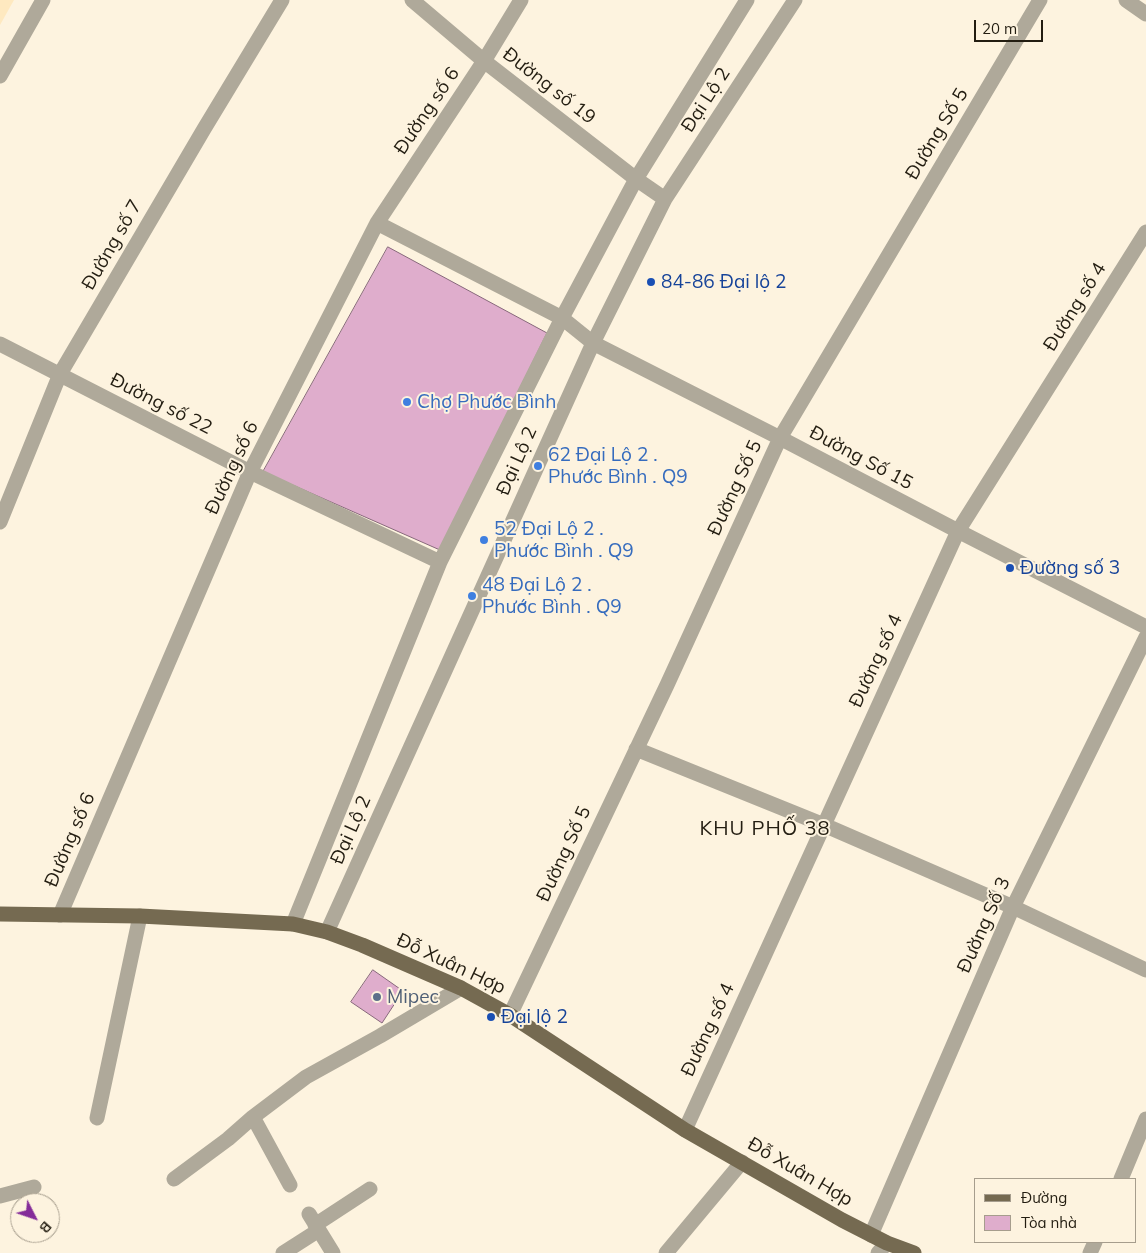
<!DOCTYPE html>
<meta charset="utf-8">
<style>
body{margin:0}
#map{position:relative;width:1146px;height:1253px;overflow:hidden;background:#fdf3df;font-family:Mulish,sans-serif}
canvas{display:block}
.legend{position:absolute;left:974px;top:1178px;width:162px;height:65px;box-sizing:border-box;background:#fdf3df;border:1px solid #a69d8d;margin:0;padding:6px 9px;list-style:none;font-size:15px;color:#231d11}
.legend li{display:flex;align-items:center;gap:10px;height:25px}
.legend b{width:25px;border:1px solid #a69d8d}
.north{position:absolute;left:10px;top:1193px;width:50px;height:50px;box-sizing:border-box;background:#fdf3df;border:1px solid #a69d8d;border-radius:50%;rotate:131deg;font-size:14px;font-weight:700;line-height:20px;text-align:center;color:#231d11}
.north::after{content:'';display:block;margin:auto;width:18px;height:22px;background:#842c99;clip-path:polygon(50% 0,100% 100%,50% 72%,0 100%)}
.scale{position:absolute;left:974px;top:20px;width:69px;height:22px;box-sizing:border-box;border:2px solid #231d11;border-top:0;padding-left:6px;font-size:15px;line-height:18px;white-space:nowrap;color:#231d11;-webkit-text-stroke:4px #fdf3df;paint-order:stroke}
</style>
<div id="map">
<canvas width="1146" height="1253"></canvas>
<ul class="legend">
<li><b style="height:6px;background:#756a51"></b>Đường</li>
<li><b style="height:14px;background:#dfadcc"></b>Tòa nhà</li>
</ul>
<div class="north">B</div>
<div class="scale">20 m</div>
</div>
<script>
const context = document.querySelector('canvas').getContext('2d');
context.lineJoin = 'round';
function paint(path, color) { context.fillStyle = color; context.fill(path, 'evenodd'); }
function stroke(path, color, width, dash) { context.strokeStyle = color; context.lineWidth = width; context.lineCap = dash ? 'butt' : 'round'; context.setLineDash(dash || []); context.stroke(path); }
function label(font, color, halo, rows, align = 'center') {
  context.font = font + ' Mulish,sans-serif'; context.lineWidth = 4; context.setLineDash([]); context.textBaseline = 'middle'; context.strokeStyle = halo; context.fillStyle = color; for (const [text, x, y, turn = 0] of rows) {
    context.save(); context.translate(x, y); context.rotate((+turn || 0) * Math.PI / 180); context.textAlign = isNaN(turn) ? turn : align; if (halo) context.strokeText(text, 0, 0); context.fillText(text, 0, 0); context.restore();
  }
}
const built = new Path2D(`
 M0 0H14L0 25Z`);
const building = new Path2D(`
 M388 247 547 333 440 550 263 472Z
 M373 970 403 991 382 1023 351 1002Z`);
const minor = new Path2D(`
 M412 0 484 61 636 179 665 199
 M1126 0 1146 14
 M0 76 43 0
 M377 223 562 318 593 343 780 438 958 531 1146 627
 M0 344 250 472 440 562
 M0 522 60 374 204 129 282 0
 M636 749 824 825 1013 907 1146 970
 M60 915 250 472 377 223 484 61 521 0
 M293 924 440 562 562 318 636 179 747 0
 M327 932 593 343 665 199 795 0
 M510 1015 667 685 780 438 1040 0
 M97 1118 140 916
 M685 1130 958 531 1146 232
 M174 1179 228 1139 253 1117
 M1121 1179 1146 1119
 M290 1185 253 1117 306 1077 380 1036 461 988
 M0 1196 34 1187
 M309 1214 333 1253
 M315 1225 370 1189
 M871 1235 1013 907 1146 637
 M283 1253 319 1230
 M666 1253 742 1162
 M878 1253 887 1243
 M1090 1253 1095 1242`);
const major = new Path2D(`
 M0 914 140 916 293 924 327 932 362 945 461 988 510 1015 685 1130 842 1220 887 1243 914 1253`);
const markers = [
 [651,282,5,"#1a4fb4"],
 [407,402,5,"#3f7fe0"],
 [538,466,5,"#3f7fe0"],
 [484,540,5,"#3f7fe0"],
 [1010,568,5,"#1a4fb4"],
 [472,596,5,"#3f7fe0"],
 [377,997,5,"#5c6f8a"],
 [491,1017,5,"#1a4fb4"]
];
const streetNames = [
 ["Đường số 19",549,86,38],
 ["Đại Lộ 2",706,100,-57],
 ["Đường số 6",427,111,-56],
 ["Đường Số 5",937,134,-59],
 ["Đường số 7",112,245,-60],
 ["Đường số 4",1075,307,-58],
 ["Đường số 22",161,404,27],
 ["Đường Số 15",861,458,28],
 ["Đại Lộ 2",517,461,-66],
 ["Đường số 6",232,468,-65],
 ["Đường Số 5",735,488,-65],
 ["Đường số 4",876,661,-65],
 ["Đại Lộ 2",351,830,-66],
 ["Đường số 6",70,840,-67],
 ["Đường Số 5",564,854,-65],
 ["Đường Số 3",984,925,-66],
 ["Đỗ Xuân Hợp",451,964,25],
 ["Đường số 4",708,1030,-65],
 ["Đỗ Xuân Hợp",800,1172,30]
];
const transitNames = [
 ["84-86 Đại lộ 2",661,282],
 ["Đường số 3",1020,568],
 ["Đại lộ 2",501,1017]
];
const shopNames = [
 ["Chợ Phước Bình",417,402],
 ["62 Đại Lộ 2 .",548,455],
 ["Phước Bình . Q9",548,477],
 ["52 Đại Lộ 2 .",494,529],
 ["Phước Bình . Q9",494,551],
 ["48 Đại Lộ 2 .",482,585],
 ["Phước Bình . Q9",482,607]
];
const serviceNames = [
 ["Mipec",387,997]
];
const neighbourhoodNames = [
 ["KHU PHỐ 38",765,829]
];
paint(built, '#fee9c0');
paint(building, '#dfadcc');
stroke(building, '#87687b', 1);
stroke(minor, '#afa99a', 15);
stroke(major, '#756a51', 15);
for (const [x, y, r, color] of markers) { const dot = new Path2D(); dot.arc(x, y, r, 0, 2 * Math.PI); context.fillStyle = color; context.fill(dot); stroke(dot, '#fdf3df', 2); }
label('19px', '#231d11', '#fdf3df', streetNames);
label('19px', '#164399', '#fdf3df', transitNames, 'left');
label('19px', '#366cbe', '#fdf3df', shopNames, 'left');
label('19px', '#4e5e75', '#fdf3df', serviceNames, 'left');
context.letterSpacing = '1px';
label('20px', '#231d11', '#fdf3df', neighbourhoodNames);
context.letterSpacing = '0px';
</script>
